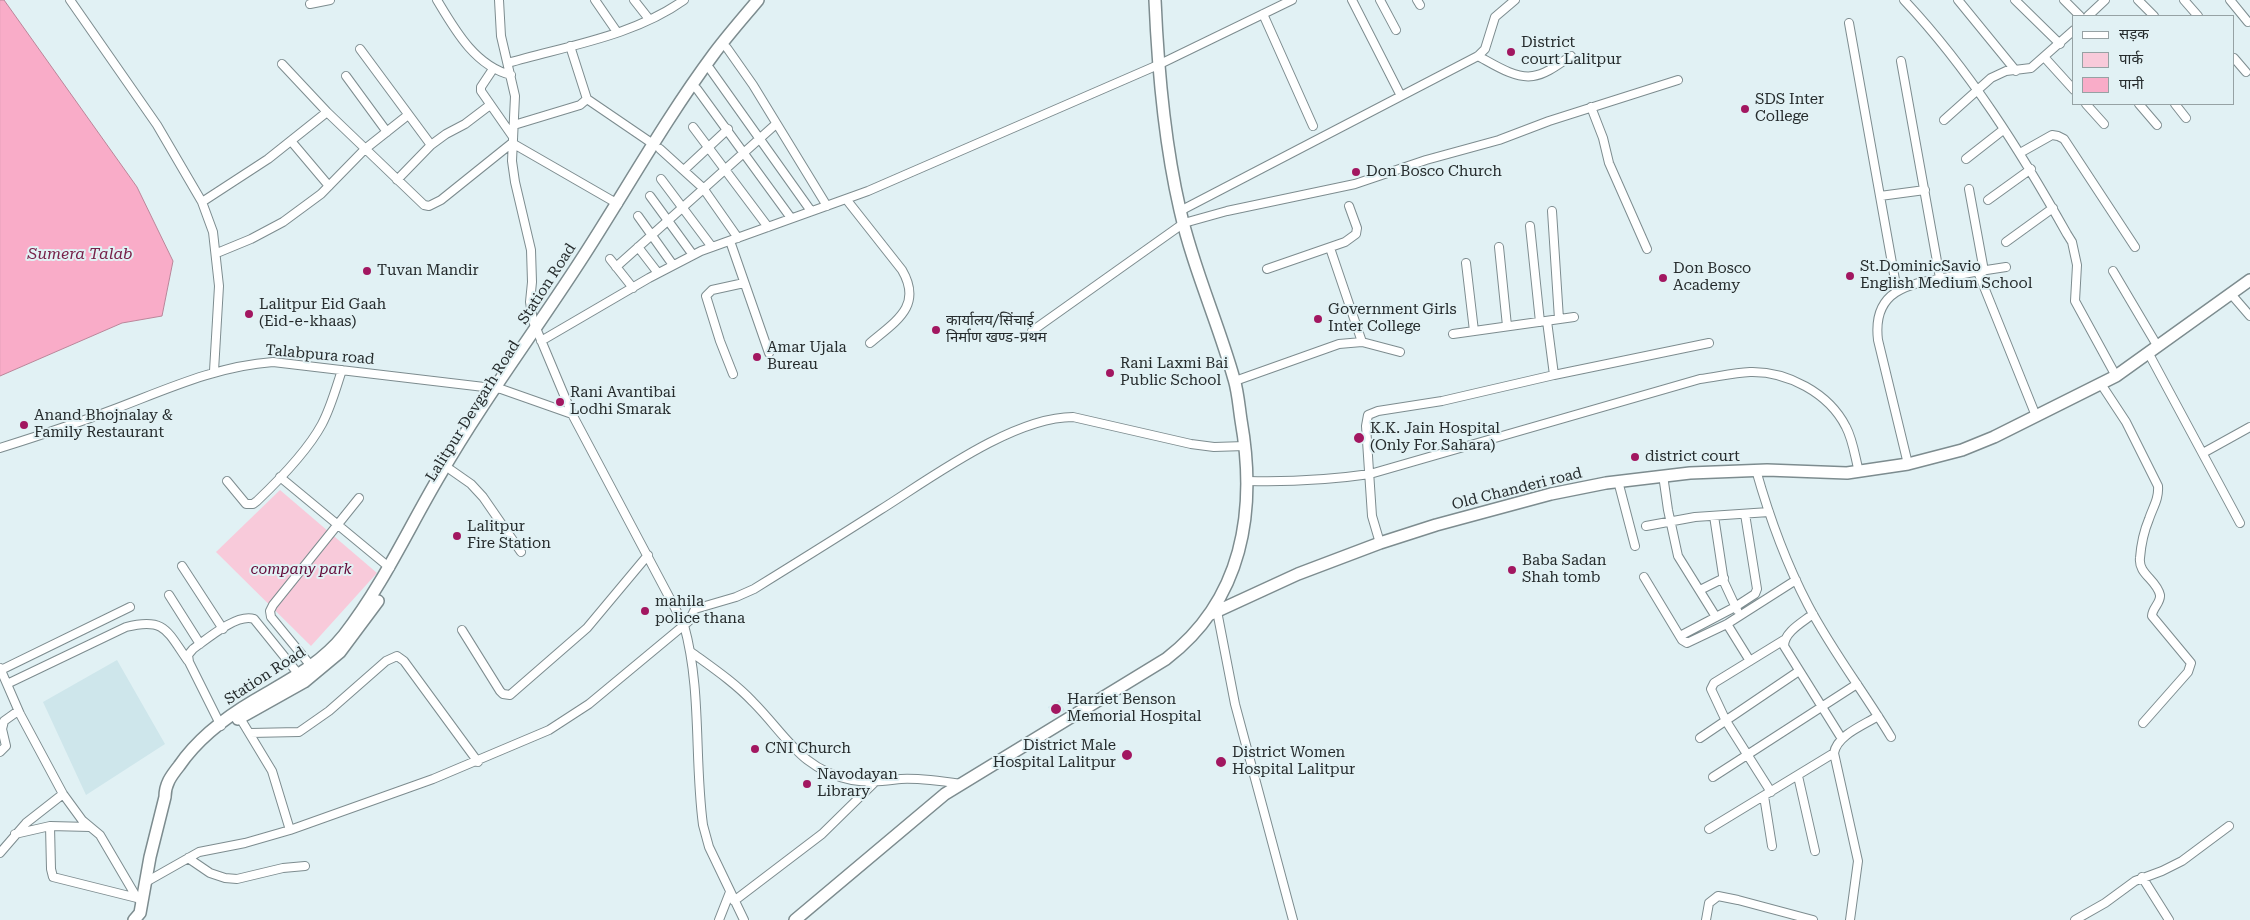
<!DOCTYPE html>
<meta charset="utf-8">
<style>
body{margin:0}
#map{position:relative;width:2250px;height:920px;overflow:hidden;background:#e1f1f4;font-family:"Roboto Serif","Noto Sans Devanagari",serif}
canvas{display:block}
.legend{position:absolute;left:2072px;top:15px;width:162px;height:90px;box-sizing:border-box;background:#e1f1f4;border:1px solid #96a2a4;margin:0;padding:6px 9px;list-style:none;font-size:15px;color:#262c2d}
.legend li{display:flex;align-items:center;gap:10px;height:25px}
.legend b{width:25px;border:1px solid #96a2a4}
</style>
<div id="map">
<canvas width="2250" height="920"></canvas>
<ul class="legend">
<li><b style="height:6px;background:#fff"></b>सड़क</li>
<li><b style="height:14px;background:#f8cada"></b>पार्क</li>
<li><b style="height:14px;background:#f9acc8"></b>पानी</li>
</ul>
</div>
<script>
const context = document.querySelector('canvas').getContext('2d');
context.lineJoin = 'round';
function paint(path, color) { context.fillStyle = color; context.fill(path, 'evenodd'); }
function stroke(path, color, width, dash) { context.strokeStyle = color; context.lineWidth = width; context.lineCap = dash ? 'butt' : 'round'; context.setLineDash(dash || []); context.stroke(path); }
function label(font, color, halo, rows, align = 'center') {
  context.font = font + ' "Roboto Serif","Noto Sans Devanagari",serif'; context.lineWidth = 4; context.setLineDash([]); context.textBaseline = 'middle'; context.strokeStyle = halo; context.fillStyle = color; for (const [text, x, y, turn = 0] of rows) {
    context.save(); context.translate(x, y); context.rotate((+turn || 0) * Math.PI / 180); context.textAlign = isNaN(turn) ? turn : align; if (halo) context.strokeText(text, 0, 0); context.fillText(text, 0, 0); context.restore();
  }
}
const built = new Path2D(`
 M117 660 165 744 86 795 43 702Z
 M1059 700 1065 711 1054 717 1048 707Z`);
const green = new Path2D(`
 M280 490 377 573 311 646 216 552Z`);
const water = new Path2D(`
 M0 0H4L137 187 173 261 162 316 122 323 0 376Z`);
const street = new Path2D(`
 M70 0 157 125 202 202 213 232 219 286 214 371
 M437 0C455 30 475 66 511 75
 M499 0 501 36 515 96 512 161 515 182 531 250 532 282 530 302 533 321 572 414 684 625C702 690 694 758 703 825L709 847 744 920
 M595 0 617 32
 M634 0 649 19
 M1352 0 1401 96
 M1380 0 1396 30
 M1417 0 1420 5
 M1904 0C1969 69 2021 152 2067 234L2072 242 2077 265 2075 301 2116 376
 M1958 0 2016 71
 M2015 0 2060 44
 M2064 0 2080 16
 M2138 0 2154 16
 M2184 0 2198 16
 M2230 0 2248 22
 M310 4 330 0
 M1263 14 1313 126
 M2088 16 2105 0
 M1849 23 1897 291
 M727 48 753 85 827 206
 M360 49 431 145
 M1478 56C1493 64 1515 79 1533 76 1547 74 1560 63 1571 56
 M2045 58 2074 90
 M2234 58 2246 72
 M1901 61 1940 278
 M508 63C566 46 634 36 684 0
 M282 64 327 112 424 205 429 206 441 200 512 143 618 204
 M493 69 481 87V91L513 137
 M710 69 811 211
 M346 76 387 132
 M697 89 791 218
 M587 99 653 144
 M2086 104 2104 124
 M2139 104 2157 125
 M2175 104 2186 118
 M1591 107 1603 138 1609 163 1647 249
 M1944 120 1991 78 2006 71 2031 68 2074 30
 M514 125 580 105 587 99 570 46
 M693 127 768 227
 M291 141 329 186
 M660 149 703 188 738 238
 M2020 153 2052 135 2058 136 2064 139 2135 247
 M1966 159 2003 130
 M684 170 728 129
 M661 179 712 247
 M397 180 431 145 446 134 465 124 490 105
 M1969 189 1984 271
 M650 196 693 255
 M1880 196 1925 190
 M846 199 902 270C923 306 896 321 870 343
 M1988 200 2031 169
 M202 202 268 159 327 112
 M1180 211 1478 56 1485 49 1495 17 1515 0
 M1552 211 1559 319
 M638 216 673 265
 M1530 226 1540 322
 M730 241 769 353
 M2006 242 2053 208
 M638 247 658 273
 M1499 247 1507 326
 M1330 248 1362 342
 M217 253 251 239 283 222 321 194 365 149 408 115
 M610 259 633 288
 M1466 263 1474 331
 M616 267 776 124
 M1267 269 1345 242 1356 234 1357 228 1349 206
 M2113 271 2158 347
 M1978 272 2036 416
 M2231 294 2250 316
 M1547 321 1554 375
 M1032 331 1184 223 1227 211 1355 184 1426 160 1499 140 1549 121 1678 80
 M1453 334 1574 317
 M541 341 649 278 701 251 868 191 1158 65 1292 0
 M2149 354 2240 523
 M733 374 720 341 706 296 712 290 744 283
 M1235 381 1339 344 1362 342 1400 352
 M2101 384 2126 422 2158 486C2159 499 2153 507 2149 519 2144 531 2141 545 2140 558 2138 574 2157 580 2160 595 2161 603 2152 608 2152 616L2191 663 2188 672 2143 723
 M0 448C38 436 75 424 112 410 165 390 216 366 273 362L501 389 572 414
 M2203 453 2250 427
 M1908 464 1878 340C1872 290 1908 284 1948 277 1967 273 1986 270 2006 267
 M451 470 471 484 483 497 521 552
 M1756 470C1769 516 1786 563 1808 605 1832 651 1864 692 1891 737
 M1663 475 1668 510 1678 556 1716 617
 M280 477 390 568
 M227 481 246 504H253L257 501C278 481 308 450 322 424 331 407 336 388 342 370
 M1248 481C1289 482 1329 480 1370 474L1700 379C1716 377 1733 373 1750 372 1787 371 1829 393 1846 427 1853 440 1855 457 1859 472
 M1618 481 1635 546
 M1714 516 1724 582 1737 610
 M1646 526 1695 517 1769 512
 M1380 543 1372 516 1366 426 1368 415 1378 411 1442 401 1554 375 1709 343
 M182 566 223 629
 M1644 577 1682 640 1687 643 1727 624 1796 580
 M1700 590 1724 578
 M169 595 200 644
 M1217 611 1235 704 1293 920
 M1813 614C1803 622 1784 632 1784 646L1842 739
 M1727 624 1750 661
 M462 630 500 691 503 694 510 695 587 628 648 555
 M1680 636 1735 607 1755 594 1757 589 1745 514
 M691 652C713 668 735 683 753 702 786 735 801 770 852 780 871 783 882 781 901 779 921 778 941 781 961 784
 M311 666 271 617 270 611 273 605 359 498
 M0 668 20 714 63 794 82 820 100 835 137 898 142 902
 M1 670 130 607
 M7 684 126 627C165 617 167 631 188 661
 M240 718 272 771 290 830
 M221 726 189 662 188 655 193 649C207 639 237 613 254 619L300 676
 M250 733 299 732 329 711 386 661 397 656 404 661 478 762
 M1700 738 1799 671
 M0 752 6 746 2 729 4 721 18 711
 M1798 776 1815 851
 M1713 777 1857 684
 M1771 792 1726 721 1711 689 1714 683 1784 640
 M1764 796 1772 846
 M50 826 51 869 53 877 137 898
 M1709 829 1834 753
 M15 834 50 826 90 827
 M0 853 26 823 63 794
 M188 858 210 873 225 878 237 879 283 868 305 866
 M2142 877 2169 920
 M146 882 199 852 245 843 290 830 433 779 549 730 589 704 689 621 695 609 736 597 754 589C796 563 838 537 880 510 931 478 1013 417 1073 417L1191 444 1214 447 1245 446
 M734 901 822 834 874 783
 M719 920 730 892
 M1706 920 1709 903 1718 896 1738 900 1813 920
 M1850 920 1858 861 1834 753C1837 735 1864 725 1878 716
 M2075 920 2105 903 2135 881 2162 871 2182 861 2229 826`);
const secondary = new Path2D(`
 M1211 614 1298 574 1380 543 1436 525 1551 494 1606 483 1690 473 1767 470 1847 473 1908 464 1962 450 1994 437 2116 376 2250 280
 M238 719 304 682 340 652 378 601
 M134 920 140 913 150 857 165 797C165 784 171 776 179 766 198 738 226 717 255 700 287 681 320 665 344 635 383 585 408 529 440 475 482 402 533 334 579 263 624 194 664 121 713 55 727 36 743 18 758 0
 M795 920 945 794 1166 659C1243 600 1257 511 1241 420 1239 407 1238 392 1234 379 1218 322 1193 268 1180 210 1164 141 1158 71 1155 0`);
const markers = [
 [1511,52,5,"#a21760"],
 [1745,109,5,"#a21760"],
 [1356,172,5,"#a21760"],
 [367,271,5,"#a21760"],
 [1850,276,5,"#a21760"],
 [1663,278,5,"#a21760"],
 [249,314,5,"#a21760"],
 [1318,319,5,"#a21760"],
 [936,330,5,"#a21760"],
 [757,357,5,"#a21760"],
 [1110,373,5,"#a21760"],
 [560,402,5,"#a21760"],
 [24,425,5,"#a21760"],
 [1359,438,6,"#a21760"],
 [1635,457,5,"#a21760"],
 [457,536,5,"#a21760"],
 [1512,570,5,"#a21760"],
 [645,611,5,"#a21760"],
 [1056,709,6,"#a21760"],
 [755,749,5,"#a21760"],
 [1127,755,6,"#a21760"],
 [1221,762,6,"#a21760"],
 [807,784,5,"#a21760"]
];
const poiNames = [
 ["District",1521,43],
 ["court Lalitpur",1521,60],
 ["SDS Inter",1755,100],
 ["College",1755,117],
 ["Don Bosco Church",1366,172],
 ["St.DominicSavio",1860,267],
 ["English Medium School",1860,284],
 ["Don Bosco",1673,269],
 ["Academy",1673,286],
 ["Tuvan Mandir",377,271],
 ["Lalitpur Eid Gaah",259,305],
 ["(Eid-e-khaas)",259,322],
 ["Government Girls",1328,310],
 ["Inter College",1328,327],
 ["कार्यालय/सिंचाई",946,321],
 ["निर्माण खण्ड-प्रथम",946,338],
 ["Amar Ujala",767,348],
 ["Bureau",767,365],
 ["Rani Laxmi Bai",1120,364],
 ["Public School",1120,381],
 ["Rani Avantibai",570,393],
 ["Lodhi Smarak",570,410],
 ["Anand Bhojnalay &",34,416],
 ["Family Restaurant",34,433],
 ["K.K. Jain Hospital",1370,429],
 ["(Only For Sahara)",1370,446],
 ["district court",1645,457],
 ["Lalitpur",467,527],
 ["Fire Station",467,544],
 ["Baba Sadan",1522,561],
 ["Shah tomb",1522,578],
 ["mahila",655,602],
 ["police thana",655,619],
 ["Harriet Benson",1067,700],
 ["Memorial Hospital",1067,717],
 ["District Male",1116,746,"right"],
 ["Hospital Lalitpur",1116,763,"right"],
 ["CNI Church",765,749],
 ["District Women",1232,753],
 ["Hospital Lalitpur",1232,770],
 ["Navodayan",817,775],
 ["Library",817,792]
];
const streetNames = [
 ["Station Road",547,284,-57],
 ["Talabpura road",320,355,5],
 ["Lalitpur Devgarh Road",473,411,-58],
 ["Old Chanderi road",1517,489,-14],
 ["Station Road",265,676,-33]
];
const parkNames = [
 ["company park",301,570]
];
const waterNames = [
 ["Sumera Talab",80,254]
];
paint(built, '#cee6eb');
paint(green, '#f8cada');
paint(water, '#f9acc8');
stroke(water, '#ba869a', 1);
stroke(street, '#7d8c8f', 10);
stroke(secondary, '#7d8c8f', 14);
stroke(street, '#fff', 8);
stroke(secondary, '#fff', 11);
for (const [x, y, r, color] of markers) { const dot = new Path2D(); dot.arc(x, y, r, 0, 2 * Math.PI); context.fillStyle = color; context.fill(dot); stroke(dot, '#e1f1f4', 2); }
label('15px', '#262c2d', '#e1f1f4', poiNames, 'left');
label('15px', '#262c2d', '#e1f1f4', streetNames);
label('italic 15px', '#620938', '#e1f1f4', parkNames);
label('italic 16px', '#772149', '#e1f1f4', waterNames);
</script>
